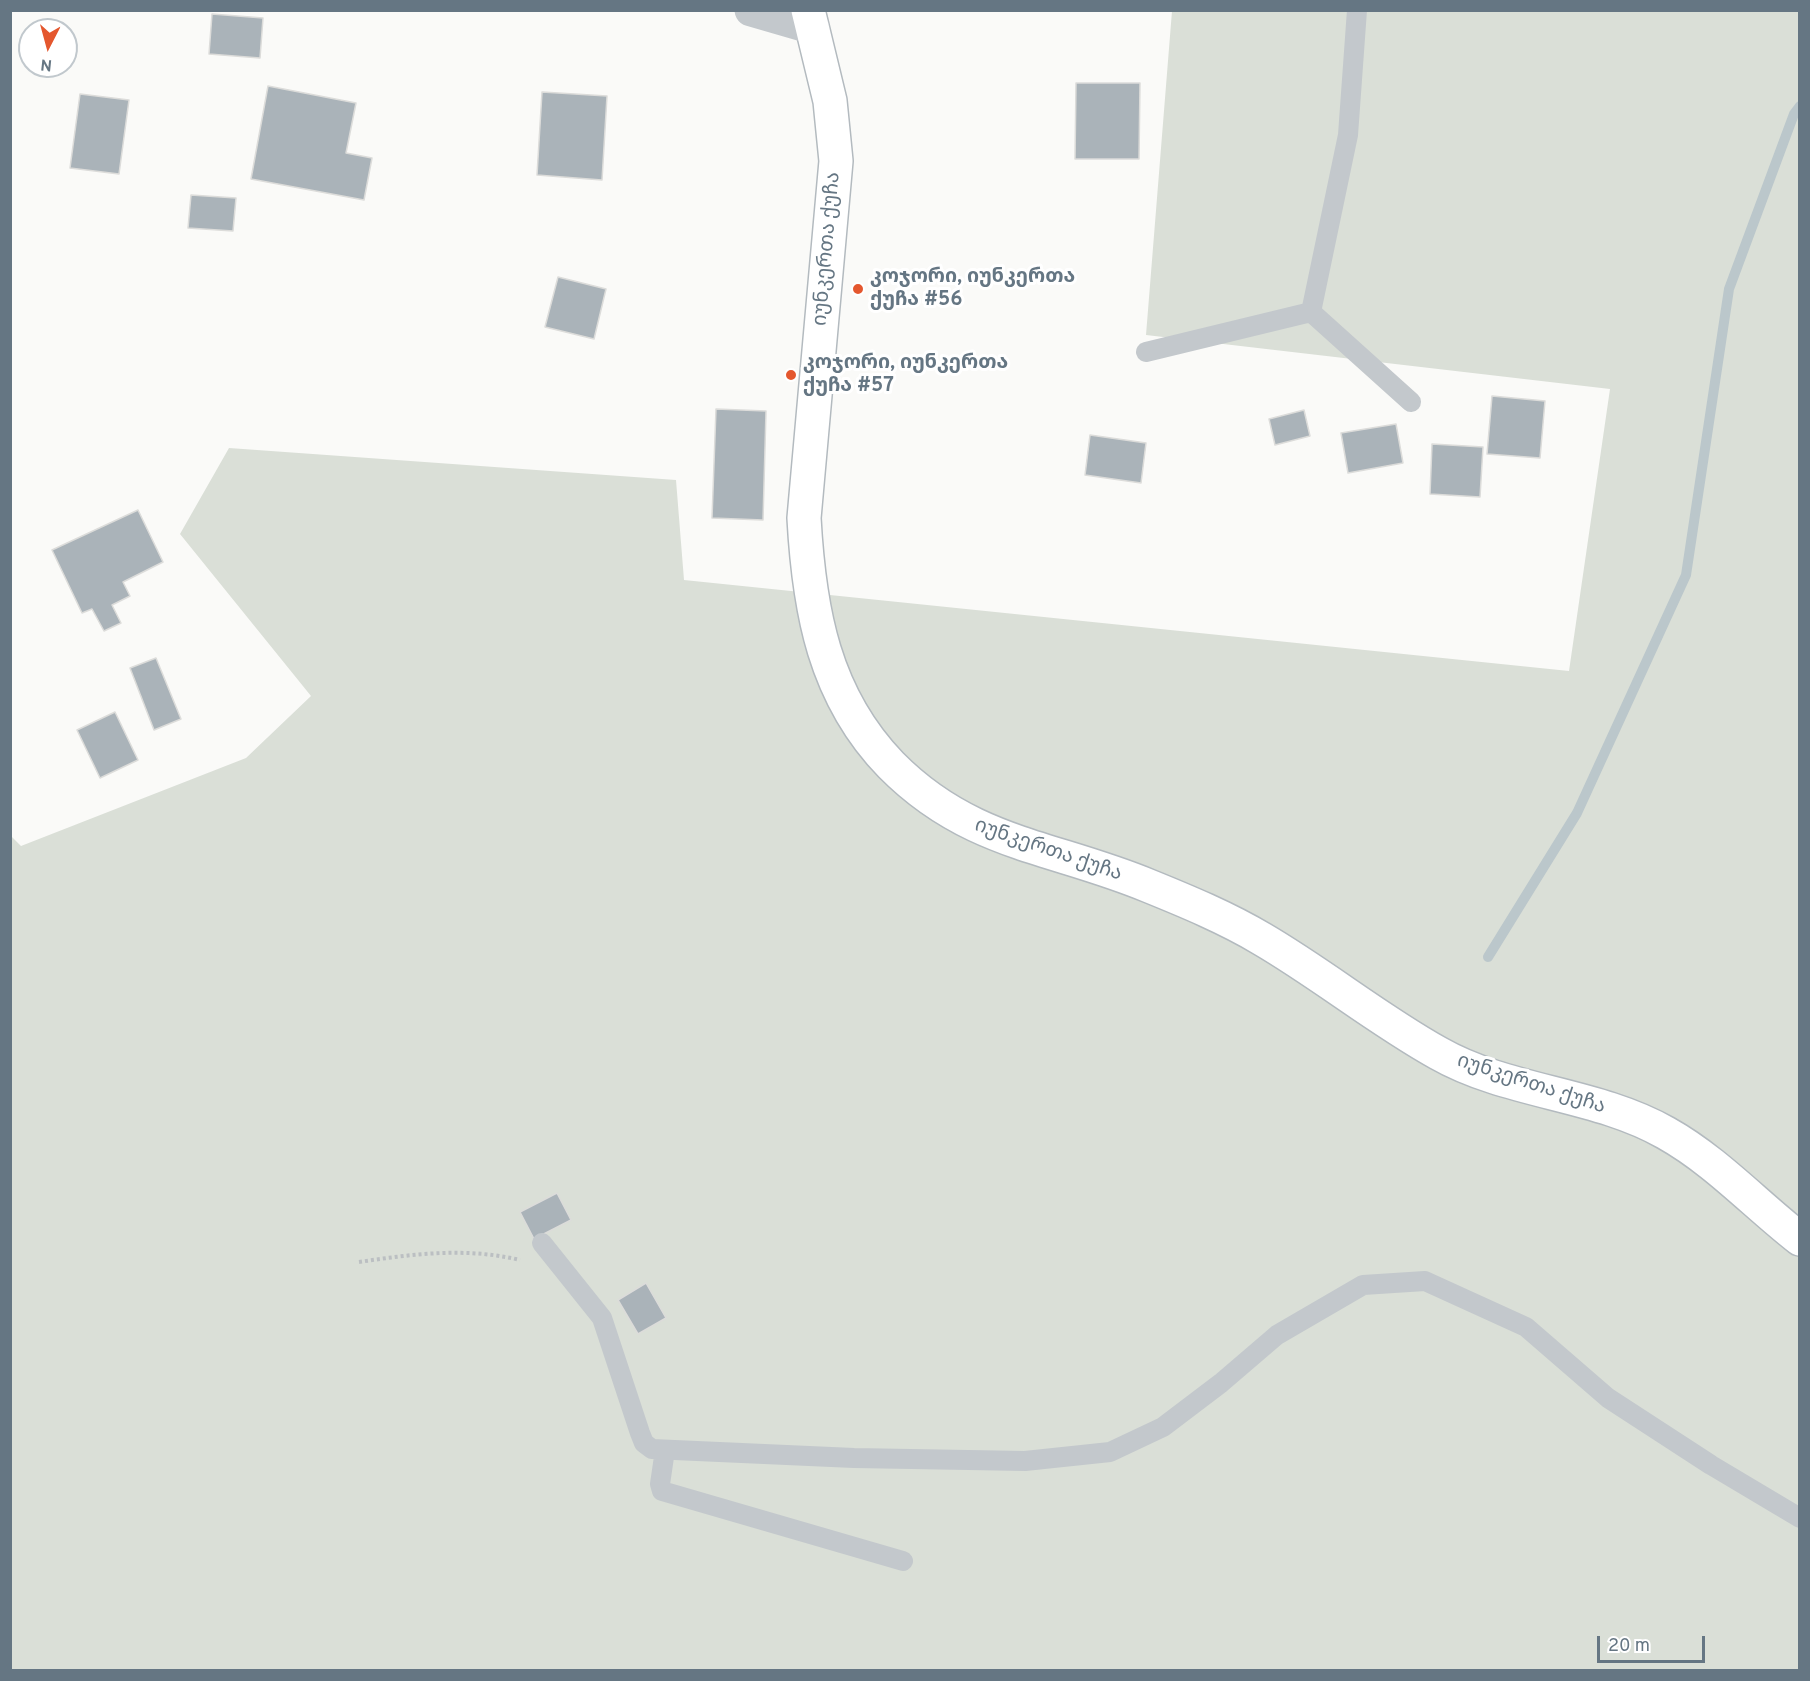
<!DOCTYPE html>
<meta charset="utf-8">
<style>
body{margin:0}
#map{position:relative;width:1810px;height:1681px;overflow:hidden;background:#fafaf8;font-family:Overpass,sans-serif}
canvas{display:block}
.frame{position:absolute;inset:0;border:12px solid #657683;pointer-events:none}
.north{position:absolute;left:18px;top:18px;width:60px;height:60px;box-sizing:border-box;background:#fff;border:2px solid #c1c8cd;border-radius:50%;rotate:186deg;font-size:16px;font-weight:700;line-height:24px;text-align:center;color:#657683}
.north::after{content:'';display:block;margin:auto;width:21px;height:27px;background:#e4572e;clip-path:polygon(50% 0,100% 100%,50% 72%,0 100%)}
.scale{position:absolute;left:1597px;top:1636px;width:108px;height:27px;box-sizing:border-box;border:3px solid #657683;border-top:0;padding-left:8px;font-size:18px;line-height:21px;white-space:nowrap;color:#657683;-webkit-text-stroke:4px #fff;paint-order:stroke}
</style>
<div id="map">
<canvas width="1810" height="1681"></canvas>
<div class="frame"></div>
<div class="north">N</div>
<div class="scale">20 m</div>
</div>
<script>
const context = document.querySelector('canvas').getContext('2d');
context.lineJoin = 'round';
function paint(path, color) { context.fillStyle = color; context.fill(path, 'evenodd'); }
function stroke(path, color, width, dash) { context.strokeStyle = color; context.lineWidth = width; context.lineCap = dash ? 'butt' : 'round'; context.setLineDash(dash || []); context.stroke(path); }
function label(font, color, halo, rows, align = 'center') {
  context.font = font + ' Overpass,"Noto Sans Georgian",sans-serif'; context.lineWidth = 6; context.setLineDash([]); context.textBaseline = 'middle'; context.strokeStyle = halo; context.fillStyle = color; for (const [text, x, y, turn = 0] of rows) {
    context.save(); context.translate(x, y); context.rotate((+turn || 0) * Math.PI / 180); context.textAlign = isNaN(turn) ? turn : align; if (halo) context.strokeText(text, 0, 0); context.fillText(text, 0, 0); context.restore();
  }
}
const green = new Path2D(`
 M1172 11H1799V1670H11L10 835 21 846 246 758 311 696 180 534 229 448 676 480 684 580 1569 671 1610 389 1146 335Z`);
const stream = new Path2D(`
 M1488 957 1577 813 1686 575 1729 289 1794 114 1800 106`);
const building = new Path2D(`
 M212 14 263 18 260 58 209 54Z
 M1076 83H1140L1139 159H1075Z
 M268 86 356 103 346 153 372 158 364 200 251 179Z
 M542 92 607 96 602 180 537 175Z
 M80 94 129 100 119 174 70 168Z
 M191 195 236 198 233 231 188 228Z
 M558 277 606 289 594 339 545 327Z
 M1492 396 1545 401 1540 458 1487 454Z
 M716 409 766 411 763 520 712 518Z
 M1304 410 1310 436 1275 445 1269 419Z
 M1396 424 1403 463 1348 473 1341 433Z
 M1090 435 1146 443 1141 483 1085 475Z
 M1432 444 1483 447 1480 497 1430 494Z
 M138 510 163 562 123 582 130 596 112 605 121 623 104 631 92 609 82 613 52 550Z
 M156 658 181 719 154 730 130 668Z
 M115 712 138 760 100 778 77 730Z
 M557 1193 571 1220 534 1239 520 1212Z
 M646 1283 666 1318 638 1334 618 1300Z`);
const path = new Path2D(`
 M359 1262C413 1254 466 1247 520 1260`);
const lane = new Path2D(`
 M1357 10 1348 135 1311 312 1411 402
 M1146 352 1311 312
 M542 1243 602 1318 640 1433 644 1443 652 1449 854 1458 1025 1461 1110 1452 1163 1427 1221 1383 1277 1335 1363 1285 1425 1281 1526 1327 1608 1398 1711 1465 1800 1518
 M665 1450 660 1484 662 1491 903 1561`);
const street = new Path2D(`
 M751 10 813 28`);
const secondary = new Path2D(`
 M808 10 830 101 836 161 804 518C809 610 824 696 891 765 970 845 1053 846 1149 886 1186 901 1227 918 1262 939 1322 974 1377 1019 1438 1053 1508 1093 1596 1093 1666 1133 1716 1161 1755 1204 1800 1239`);
const markers = [
 [858,289,6,"#e4572e"],
 [791,375,6,"#e4572e"]
];
const streetNames = [
 ["იუნკერთა ქუჩა",828,249,-85],
 ["იუნკერთა ქუჩა",1048,851,19],
 ["იუნკერთა ქუჩა",1531,1085,18]
];
const poiNames = [
 ["კოჯორი, იუნკერთა",870,278],
 ["ქუჩა #56",870,301],
 ["კოჯორი, იუნკერთა",803,364],
 ["ქუჩა #57",803,387]
];
paint(green, '#dadfd7');
stroke(stream, '#bbc7cb', 10);
paint(building, '#aab3b9');
stroke(building, '#dcdcda', 1.5);
stroke(secondary, '#b3babf', 36);
stroke(path, '#bbbfc2', 4, [3, 3]);
stroke(lane, '#c3c8cc', 20);
stroke(street, '#c3c8cc', 33);
stroke(secondary, '#fff', 33);
for (const [x, y, r, color] of markers) { const dot = new Path2D(); dot.arc(x, y, r, 0, 2 * Math.PI); context.fillStyle = color; context.fill(dot); stroke(dot, '#fff', 2); }
label('20px', '#657683', '#fff', streetNames);
label('bold 20px', '#657683', '#fff', poiNames, 'left');
</script>
